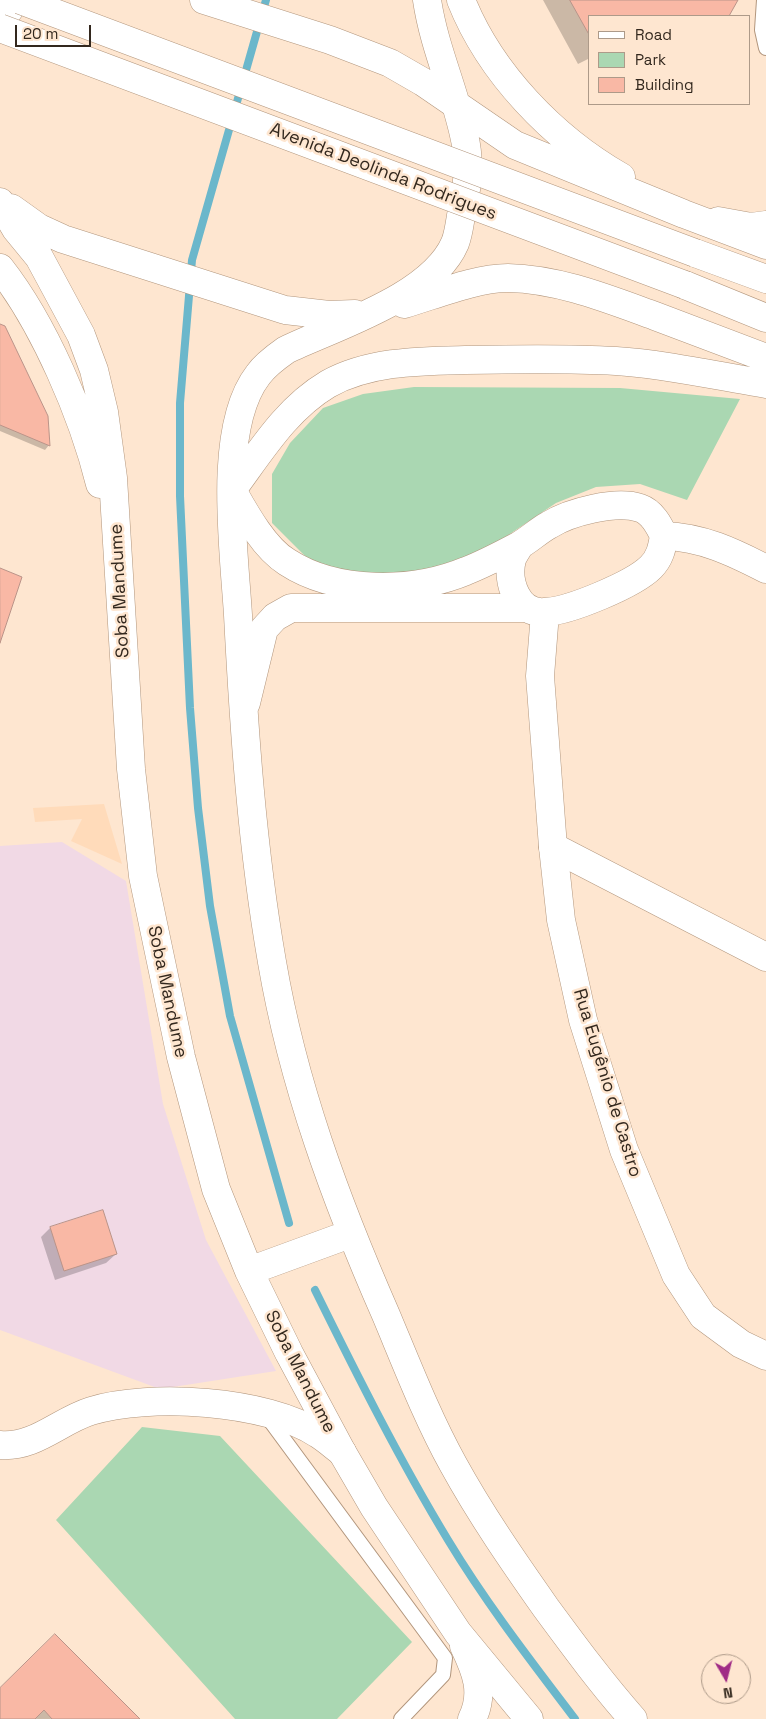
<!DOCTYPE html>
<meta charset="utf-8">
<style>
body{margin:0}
#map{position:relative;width:766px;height:1719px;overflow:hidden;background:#fee6d0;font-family:"Space Grotesk",sans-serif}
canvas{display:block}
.legend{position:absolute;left:588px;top:15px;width:162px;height:90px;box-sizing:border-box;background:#fee6d0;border:1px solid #ad9a89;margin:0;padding:6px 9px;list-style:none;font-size:15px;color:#33281e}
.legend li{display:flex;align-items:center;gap:10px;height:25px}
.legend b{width:25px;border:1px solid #ad9a89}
.north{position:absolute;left:701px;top:1654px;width:50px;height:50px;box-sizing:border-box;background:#fee6d0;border:1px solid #ad9a89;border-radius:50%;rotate:172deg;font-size:14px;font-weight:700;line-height:20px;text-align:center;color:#33281e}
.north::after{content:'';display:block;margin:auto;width:18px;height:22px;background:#a02c86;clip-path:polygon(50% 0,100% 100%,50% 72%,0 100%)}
.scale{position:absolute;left:15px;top:25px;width:76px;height:22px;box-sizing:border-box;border:2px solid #33281e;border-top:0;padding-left:6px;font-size:15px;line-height:18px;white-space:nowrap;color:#33281e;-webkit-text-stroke:4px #fee6d0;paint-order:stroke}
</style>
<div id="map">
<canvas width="766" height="1719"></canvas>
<ul class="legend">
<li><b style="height:6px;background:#fff"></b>Road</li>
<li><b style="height:14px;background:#aad7b2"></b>Park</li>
<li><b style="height:14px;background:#f9b8a5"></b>Building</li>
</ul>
<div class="north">N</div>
<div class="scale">20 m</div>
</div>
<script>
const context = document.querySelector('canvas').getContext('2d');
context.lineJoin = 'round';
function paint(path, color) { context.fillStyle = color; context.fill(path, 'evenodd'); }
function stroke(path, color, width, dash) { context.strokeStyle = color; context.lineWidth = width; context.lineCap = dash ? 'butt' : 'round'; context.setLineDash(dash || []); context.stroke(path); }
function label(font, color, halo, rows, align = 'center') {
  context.font = font + ' "Space Grotesk",sans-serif'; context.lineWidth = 5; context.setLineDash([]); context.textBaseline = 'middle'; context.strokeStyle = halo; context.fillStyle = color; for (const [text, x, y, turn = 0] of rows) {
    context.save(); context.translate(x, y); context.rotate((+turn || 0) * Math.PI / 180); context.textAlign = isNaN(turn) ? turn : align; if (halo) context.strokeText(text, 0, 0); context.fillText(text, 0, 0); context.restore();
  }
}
const built = new Path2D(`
 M104 804 122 864 71 841 82 819 35 822 33 808Z`);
const education = new Path2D(`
 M62 842 126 881 163 1104 206 1240 276 1371 160 1389 0 1330V846Z`);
const green = new Path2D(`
 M414 387 620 388 740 399 687 500 640 484 596 487 556 503 495 544 434 571 360 577 309 560 272 523V474L290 443 323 408 363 394Z
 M142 1427 220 1436 412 1642 337 1719H235L56 1520Z`);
const shadow = new Path2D(`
 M543 0H737L728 16H590V58L578 64Z
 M0 326 49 445 45 450 0 431Z
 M50 1228 116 1254 106 1263 55 1280 41 1237Z
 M0 1690 139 1719H0Z`);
const stream = new Path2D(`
 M266 0 192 260 180 403V496L190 708 198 808 210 906 230 1016 289 1223
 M315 1290C357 1375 399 1459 448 1540 486 1603 531 1661 575 1719`);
const building = new Path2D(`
 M570 0H738L729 16H590V36Z
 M0 324 5 326 48 416 50 446 0 425Z
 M0 568 22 577 0 643Z
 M103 1210 117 1254 64 1271 50 1227Z
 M55 1634 140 1719H52L44 1710 35 1719H0V1688Z`);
const service = new Path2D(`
 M764 0 762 30 766 48
 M266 1415 445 1658 443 1675 401 1719`);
const minor = new Path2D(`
 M664 536C702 537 733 552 766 569
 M553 847 766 957
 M0 1445C35 1448 59 1421 91 1411 149 1393 267 1400 318 1434 326 1439 334 1446 342 1452
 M464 1646C476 1671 485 1693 472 1719`);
const tertiary = new Path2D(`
 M718 221 751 227 766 225
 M232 490C245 513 264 548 287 562 336 594 413 593 466 571 484 564 501 555 518 546 529 540 538 531 549 525 570 512 616 500 640 508 652 512 659 525 664 536 662 548 660 558 651 567 634 584 570 611 545 612 518 615 506 582 512 559 514 554 517 550 520 545
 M545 613 540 676 553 847 561 920 583 1020 624 1150 676 1275 703 1316 741 1344 766 1356
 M246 703 264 629 275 617 291 608H526`);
const secondary = new Path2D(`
 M204 0 330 40 390 63 423 82 515 145 684 214 766 245
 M427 0C434 47 454 89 464 135 470 159 468 186 462 210 460 220 459 233 455 243 432 297 336 326 286 350 276 357 265 365 258 375 217 428 234 549 238 615 244 731 252 847 272 962 293 1085 336 1201 386 1315 407 1365 427 1417 453 1464 481 1515 513 1561 546 1608 574 1646 602 1684 633 1719
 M461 0C490 73 553 138 621 177
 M0 22 16 0
 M0 202 16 229 39 257 81 335 94 370 104 412 113 478 131 769 143 876 181 1057 216 1189 249 1271 289 1353 342 1452 374 1507 458 1633 529 1719
 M11 208 39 228 63 239 285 310 329 315 355 314
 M0 268C44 324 83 415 100 484
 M404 304C435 295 476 278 508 278 559 279 608 299 655 316 692 330 729 344 766 358
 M232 490C261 451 286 409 328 384 369 361 420 361 465 360 515 359 566 358 616 361 665 364 717 376 766 384
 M249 1271 350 1234`);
const trunk = new Path2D(`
 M695 253 766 279
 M685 285 766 318`);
const trunkBridge = new Path2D(`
 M20 0 695 253
 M0 28 685 285`);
const streetNames = [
 ["Avenida Deolinda Rodrigues",383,172,21],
 ["Soba Mandume",120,591,-93],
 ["Soba Mandume",167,992,78],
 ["Rua Eugênio de Castro",607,1083,73],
 ["Soba Mandume",300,1372,63]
];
paint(built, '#ffdbba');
paint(education, '#f1d9e5');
paint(green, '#aad7b2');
paint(shadow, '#0003');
stroke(stream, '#6bb7cb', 8);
paint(building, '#f9b8a5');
stroke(building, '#ba9489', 1);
stroke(service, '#b2967d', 16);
stroke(minor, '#b2967d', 29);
stroke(tertiary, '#b2967d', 29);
stroke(secondary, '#b2967d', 29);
stroke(trunk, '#b2967d', 29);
stroke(service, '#fff', 14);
stroke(minor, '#fff', 28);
stroke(tertiary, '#fff', 28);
stroke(secondary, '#fff', 28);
stroke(trunk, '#fff', 28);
stroke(trunkBridge, '#b2967d', 29, []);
stroke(trunkBridge, '#fff', 28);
label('18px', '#33281e', '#fee6d0', streetNames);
</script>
